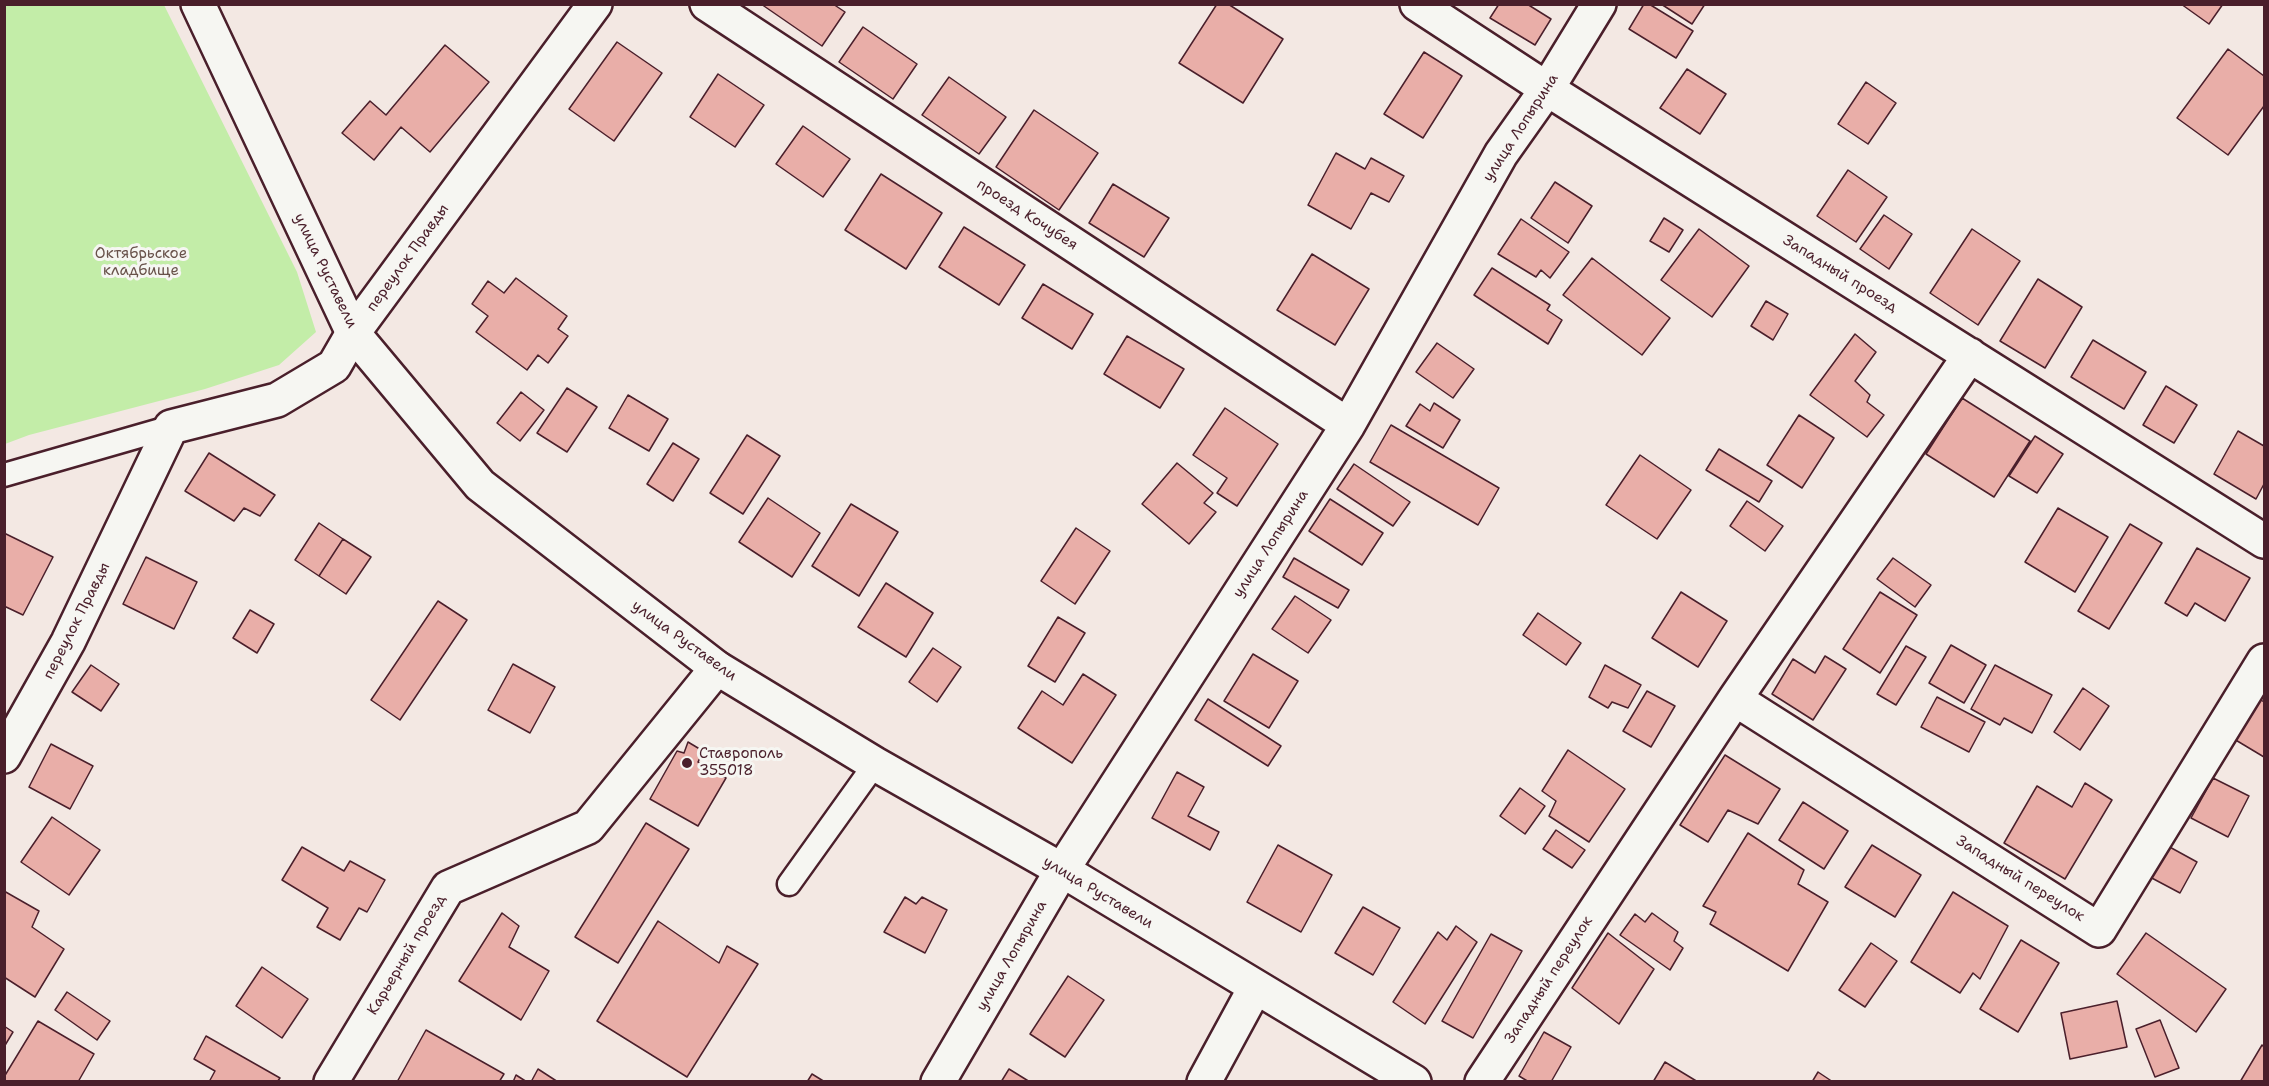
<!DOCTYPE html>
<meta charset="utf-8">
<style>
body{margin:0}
#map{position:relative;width:2269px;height:1086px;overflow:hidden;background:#f3e8e3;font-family:"Shantell Sans",sans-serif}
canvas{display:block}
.frame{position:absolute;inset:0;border:6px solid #4a1f2b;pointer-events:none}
</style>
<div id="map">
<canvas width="2269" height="1086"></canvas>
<div class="frame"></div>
</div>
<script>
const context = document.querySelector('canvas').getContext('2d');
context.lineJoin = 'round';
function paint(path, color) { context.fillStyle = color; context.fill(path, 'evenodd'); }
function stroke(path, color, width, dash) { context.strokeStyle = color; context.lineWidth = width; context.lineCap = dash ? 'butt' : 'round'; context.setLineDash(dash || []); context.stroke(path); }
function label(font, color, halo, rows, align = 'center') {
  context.font = font + ' "Shantell Sans",sans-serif'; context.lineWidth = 6; context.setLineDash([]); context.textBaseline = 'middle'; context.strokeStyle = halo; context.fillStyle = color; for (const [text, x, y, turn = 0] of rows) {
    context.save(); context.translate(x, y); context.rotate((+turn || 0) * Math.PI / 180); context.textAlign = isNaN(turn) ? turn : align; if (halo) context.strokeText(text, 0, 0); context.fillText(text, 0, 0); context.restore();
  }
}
const green = new Path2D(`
 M5 4 164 5 297 272 316 332 279 365 205 389 29 435 5 444Z`);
const building = new Path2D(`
 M761 4H833L845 12 822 46Z
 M1217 4H1228L1283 39 1243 103 1179 63Z
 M1499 4H1527L1551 19 1535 45 1490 18Z
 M1644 4H1649L1693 31 1676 58 1629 29Z
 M1661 4H1705L1692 24Z
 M2181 4H2223L2209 24Z
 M863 27 917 64 893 99 839 62Z
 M617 42 662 73 614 141 569 109Z
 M445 45 489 82 430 152 401 127 374 160 342 133 370 101 386 115Z
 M2228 49 2264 76V106L2228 155 2177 118Z
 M1424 52 1462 76 1423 138 1384 114Z
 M1687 69 1726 94 1700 134 1660 108Z
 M718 74 764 105 735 147 690 117Z
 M949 77 1006 117 979 154 922 115Z
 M1866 82 1896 103 1868 144 1838 124Z
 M1034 110 1098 153 1059 210 996 167Z
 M803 126 850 159 823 197 776 164Z
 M1336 153 1365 169 1371 158 1404 176 1389 202 1371 193 1351 229 1308 205Z
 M1848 170 1887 197 1856 242 1817 216Z
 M881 174 942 213 906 269 845 230Z
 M1555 182 1592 206 1568 243 1531 218Z
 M1113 184 1169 218 1144 257 1089 223Z
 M1884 215 1912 234 1889 269 1860 249Z
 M1664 218 1683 230 1669 252 1650 241Z
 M1521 219 1569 252 1550 278 1541 270 1536 277 1498 254Z
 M964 227 1025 265 999 305 939 267Z
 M1699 229 1749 266 1712 317 1661 280Z
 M1972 229 2020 261 1978 325 1930 293Z
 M1312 254 1369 289 1335 345 1277 310Z
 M1592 258 1670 318 1642 355 1563 295Z
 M1492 268 1550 305 1547 310 1562 320 1548 344 1474 295Z
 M516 278 567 316 558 329 568 336 548 363 538 355 527 370 476 332 488 316 472 304 488 281 504 293Z
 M2038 279 2082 307 2045 368 2000 341Z
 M1043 284 1093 314 1072 349 1022 318Z
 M1766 301 1788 314 1773 340 1751 326Z
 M1855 334 1876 352 1855 381 1870 395 1867 402 1884 415 1867 437 1810 395Z
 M1127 336 1184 369 1160 408 1104 374Z
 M2093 340 2146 372 2124 409 2071 377Z
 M1437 343 1474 369 1453 398 1416 372Z
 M2166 386 2197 405 2174 443 2143 425Z
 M567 388 597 407 567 452 537 433Z
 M521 392 544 410 520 441 497 423Z
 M628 395 668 419 649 451 609 428Z
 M1962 398 2030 441 1994 497 1926 454Z
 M1434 403 1460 420 1443 448 1406 426 1420 404 1430 411Z
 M1225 408 1278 444 1237 506 1217 493 1227 478 1193 455Z
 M1799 415 1834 438 1802 488 1767 465Z
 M1391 425 1499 488 1478 525 1370 462Z
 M2238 431 2264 446V484L2256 499 2214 474Z
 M747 435 780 456 743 514 710 493Z
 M2035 436 2063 454 2037 493 2009 476Z
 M673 443 699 459 673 501 647 484Z
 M1719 449 1772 481 1759 502 1706 470Z
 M209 453 275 495 260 516 244 508 234 521 185 491Z
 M1640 455 1691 490 1657 539 1606 505Z
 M1177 463 1213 493 1204 503 1216 512 1189 544 1142 504Z
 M1354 464 1410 502 1393 526 1337 489Z
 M768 498 820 533 792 577 739 542Z
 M1330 499 1383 533 1362 565 1309 531Z
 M1747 501 1783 526 1765 551 1730 526Z
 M851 504 898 532 859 596 812 566Z
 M2058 508 2108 537 2075 592 2025 562Z
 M319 523 343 539 319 576 295 560Z
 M2130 524 2162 543 2109 629 2078 611Z
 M1076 528 1110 551 1075 604 1041 581Z
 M4 533 53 557 23 615 4 606Z
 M343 539 371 557 346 594 319 576Z
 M2197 548 2250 578 2225 621 2195 603 2187 616 2165 603Z
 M146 557 197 582 174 629 123 604Z
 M1294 558 1349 590 1338 608 1283 577Z
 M1893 558 1931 585 1915 607 1877 579Z
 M886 583 933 613 906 657 858 627Z
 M1681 592 1727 621 1698 667 1652 638Z
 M1880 592 1917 615 1880 673 1843 649Z
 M1295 596 1331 620 1308 653 1272 629Z
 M438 601 467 620 400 720 371 700Z
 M250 610 274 624 257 653 233 638Z
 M1538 613 1581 643 1566 665 1523 635Z
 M1058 617 1085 633 1055 682 1028 666Z
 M1951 645 1986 665 1964 703 1929 683Z
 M1906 646 1926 657 1896 705 1877 694Z
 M933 648 961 667 937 702 909 682Z
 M1253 654 1298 681 1269 728 1224 701Z
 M1825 656 1846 669 1813 720 1772 694 1793 659 1815 673Z
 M513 664 555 687 530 733 488 710Z
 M91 665 119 684 101 711 72 692Z
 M1605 665 1641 685 1628 708 1612 702 1608 708 1589 697Z
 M1995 665 2052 695 2032 733 2004 718 2000 725 1971 709Z
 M1083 674 1116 695 1072 763 1018 728 1042 691 1063 705Z
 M2083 688 2109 706 2080 750 2054 732Z
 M1647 691 1675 706 1651 747 1623 731Z
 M1937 697 1985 722 1969 752 1921 727Z
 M2258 698 2264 702V757L2234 739Z
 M1208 699 1281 746 1268 766 1195 720Z
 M688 742 703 751 698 762 726 778 698 826 650 799 677 751 684 753Z
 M51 744 93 766 70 809 29 787Z
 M1568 750 1625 789 1589 842 1549 816 1556 801 1542 791Z
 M1725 755 1780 789 1758 824 1728 810 1708 842 1680 825Z
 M1177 772 1204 787 1188 816 1219 832 1210 850 1152 818Z
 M2213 778 2249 796 2228 837 2191 818Z
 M2085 783 2112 800 2065 879 2004 843 2037 786 2072 807Z
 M1520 788 1545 806 1525 834 1500 816Z
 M1803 802 1848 831 1824 869 1779 840Z
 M52 817 100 850 69 895 21 862Z
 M646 823 689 849 618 963 575 937Z
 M1556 830 1585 850 1572 868 1543 849Z
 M1748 833 1804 870 1798 884 1828 902 1788 971 1710 924 1716 912 1703 906Z
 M1278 845 1332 875 1301 932 1247 902Z
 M1872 845 1921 875 1895 917 1845 887Z
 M2166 845 2197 862 2180 893 2148 876Z
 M302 847 344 871 350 861 385 880 367 912 359 908 340 940 317 927 328 908 282 880Z
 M4 891 39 911 32 927 64 949 35 997 4 977Z
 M1953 892 2008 926 1980 979 1973 973 1960 993 1911 962Z
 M905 897 916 904 922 897 947 910 925 953 884 932Z
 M1363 907 1400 928 1373 975 1335 953Z
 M502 913 519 926 509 947 549 971 521 1020 459 981Z
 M1652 913 1678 932 1674 941 1683 948 1670 970 1620 935 1635 914 1645 922Z
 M658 921 719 963 727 946 758 964 687 1077 597 1021Z
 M1456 926 1477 942 1425 1024 1393 1002 1438 932 1447 940Z
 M1608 933 1654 969 1619 1024 1572 988Z
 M2146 933 2226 989 2196 1032 2117 974Z
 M1491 934 1522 951 1473 1038 1442 1021Z
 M2021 940 2059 963 2018 1032 1980 1009Z
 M1871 943 1897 961 1865 1007 1839 990Z
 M262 967 308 999 282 1038 236 1006Z
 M1068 976 1104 1000 1065 1057 1030 1034Z
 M67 992 110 1021 97 1040 55 1010Z
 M2117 1001 2127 1047 2070 1059 2061 1013Z
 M2160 1020 2179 1068 2155 1077 2136 1029Z
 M38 1021 94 1054 78 1082H4V1077Z
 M4 1026 13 1032 4 1047Z
 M426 1030 504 1074 499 1082H397Z
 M1544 1032 1571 1047 1551 1082H1529L1519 1076Z
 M206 1036 280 1078 277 1082H209L215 1071 194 1059Z
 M2262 1045 2264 1047V1082H2240Z
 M1665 1062 1698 1082H1653Z
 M538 1069 558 1082H531Z
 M1009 1069 1030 1082H1001Z
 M1818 1072 1833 1082H1812Z
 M812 1074 825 1082H807Z
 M516 1075 527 1082H513Z`);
const service = new Path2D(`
 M4 475 171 427
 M789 884 875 764`);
const minor = new Path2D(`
 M707 4 1348 425
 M1417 4 1547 89 2264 541
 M1735 699 2099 930 2264 661
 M4 756 68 642 171 427 277 400 334 366 353 333 595 4
 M331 1082 448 888 588 827 717 668
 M938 1082 1062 870 1348 425 1501 154 1547 89 1599 4
 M1204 1082 1255 988
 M1482 1082 1735 699 1970 355`);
const tertiary = new Path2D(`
 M198 4 353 333 480 485 717 668 875 764 1062 870 1414 1082`);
const markers = [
 [687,763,6,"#4a1f2b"]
];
const streetNames = [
 ["улица Лопырина",1521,128,-57],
 ["проезд Кочубея",1027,215,33],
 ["переулок Правды",408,258,-54],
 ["улица Руставели",325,271,64],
 ["Западный проезд",1840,274,32],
 ["улица Лопырина",1271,544,-57],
 ["переулок Правды",77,621,-63],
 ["улица Руставели",684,641,36],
 ["Западный переулок",2020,879,32],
 ["улица Руставели",1098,893,31],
 ["Карьерный проезд",407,955,-59],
 ["улица Лопырина",1012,956,-60],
 ["Западный переулок",1549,980,-57]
];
const parkNames = [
 ["Октябрьское",141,254],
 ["кладбище",141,271]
];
const poiNames = [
 ["Ставрополь",699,754],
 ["355018",699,771]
];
paint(green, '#c3eda8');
paint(building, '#e9aea8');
stroke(building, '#4a1f2b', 1.5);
stroke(service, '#4a1f2b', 27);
stroke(minor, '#4a1f2b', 38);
stroke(tertiary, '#4a1f2b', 38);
stroke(service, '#f6f6f2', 22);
stroke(minor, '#f6f6f2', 33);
stroke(tertiary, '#f6f6f2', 33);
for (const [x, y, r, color] of markers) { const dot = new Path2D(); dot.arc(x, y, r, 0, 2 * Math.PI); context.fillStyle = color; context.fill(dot); stroke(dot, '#f6f6f2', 2); }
label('15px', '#4a1f2b', '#f6f6f2', streetNames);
label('15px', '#68524a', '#f6f6f2', parkNames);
label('15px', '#4a1f2b', '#f6f6f2', poiNames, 'left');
</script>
